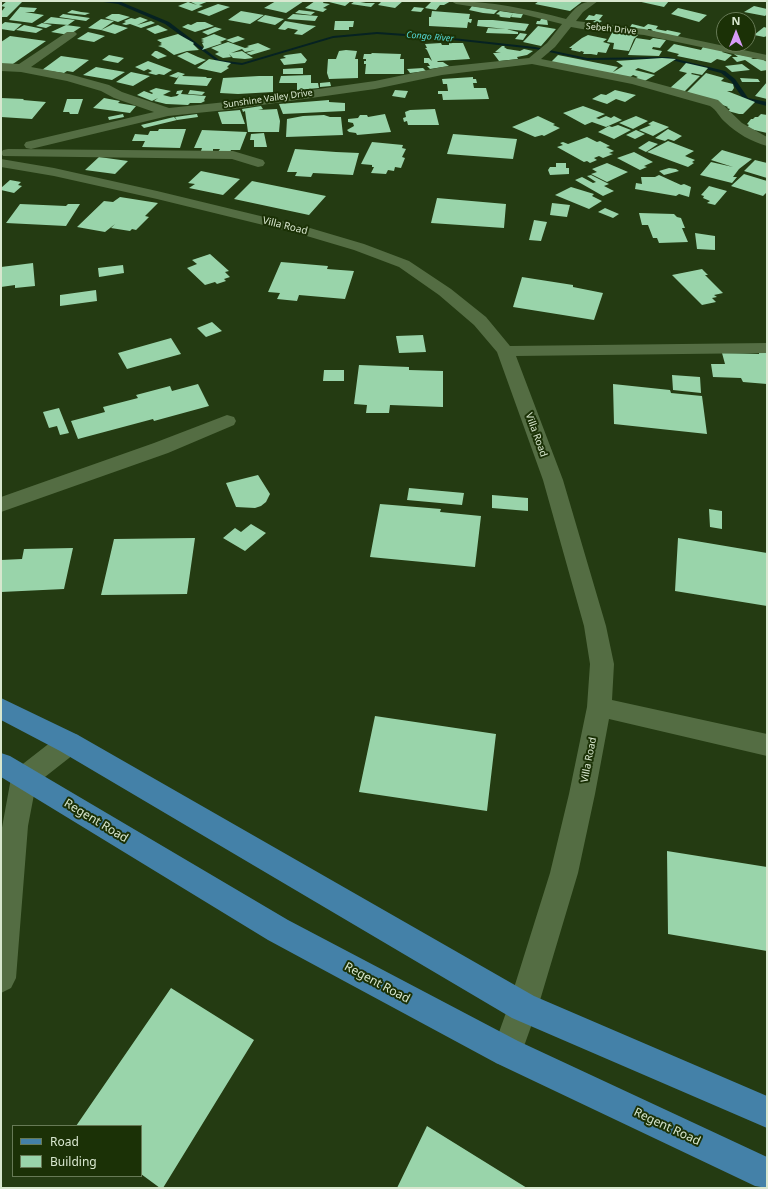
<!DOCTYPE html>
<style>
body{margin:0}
#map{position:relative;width:768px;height:1189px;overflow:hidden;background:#243b12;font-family:"Noto Sans",sans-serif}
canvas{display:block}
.frame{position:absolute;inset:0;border:2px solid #d8e7cf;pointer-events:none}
.legend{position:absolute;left:12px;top:1125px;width:130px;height:52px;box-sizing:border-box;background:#1b3106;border:1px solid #677a56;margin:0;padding:5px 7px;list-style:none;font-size:12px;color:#d8e7cf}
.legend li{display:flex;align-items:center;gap:8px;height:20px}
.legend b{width:20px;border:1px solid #677a56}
.north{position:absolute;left:716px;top:12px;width:40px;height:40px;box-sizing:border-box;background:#1b3106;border:1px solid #677a56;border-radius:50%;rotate:0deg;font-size:11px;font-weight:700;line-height:16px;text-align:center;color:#d8e7cf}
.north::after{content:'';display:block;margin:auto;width:14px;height:18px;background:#d89bf8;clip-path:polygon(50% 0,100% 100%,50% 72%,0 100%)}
</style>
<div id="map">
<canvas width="768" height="1189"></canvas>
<div class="frame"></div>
<ul class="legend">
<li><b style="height:5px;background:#4481a8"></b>Road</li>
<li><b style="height:11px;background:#99d4aa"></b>Building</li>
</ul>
<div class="north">N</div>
</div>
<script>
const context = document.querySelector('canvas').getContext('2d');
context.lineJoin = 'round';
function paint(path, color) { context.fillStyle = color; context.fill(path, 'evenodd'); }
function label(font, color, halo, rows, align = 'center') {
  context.font = font + ' "Noto Sans",sans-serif'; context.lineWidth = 4; context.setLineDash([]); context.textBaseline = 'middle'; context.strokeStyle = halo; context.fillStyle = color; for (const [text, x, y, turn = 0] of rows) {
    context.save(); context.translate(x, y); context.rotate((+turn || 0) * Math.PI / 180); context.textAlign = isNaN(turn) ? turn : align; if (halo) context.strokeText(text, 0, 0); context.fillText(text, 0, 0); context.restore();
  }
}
const stream = new Path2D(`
 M96 1 121 2 169 22 219 60 242 63 333 36 377 32 434 36 535 47 587 58 668 57 725 71 735 79 748 98 767 102V106L744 100 731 81 721 73 668 59 587 60 535 49 434 38 377 34 333 38 242 65 218 62 165 24 118 4Z`);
const building = new Path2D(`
 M7 1H23L7 17H1V12L5 7 1 6Z
 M189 1H209L199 5 203 6 192 11 178 6 188 2 197 5Z
 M276 1H304L286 13 264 8Z
 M315 1H324L323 3 330 4 323 8 327 9 323 12 305 8Z
 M325 1H351L345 6Z
 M355 1 366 3H375L371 7 351 4Z
 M382 1H403L395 8 378 5Z
 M432 1H451L444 5H440L436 10 425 8Z
 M539 1H583L570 11 535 4Z
 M637 1H669L664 7Z
 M218 4 230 7 209 16 197 12Z
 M472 6 498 10 494 14 483 13 469 10Z
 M754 6 767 9V14L765 16 744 12Z
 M20 7 37 8 34 12H25L44 15 32 23 9 20Z
 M414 7 424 8 421 12 411 11Z
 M678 8 707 15 699 22 671 14Z
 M72 10 81 12 90 13 85 15 67 13Z
 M299 10 315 12 311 15 295 13Z
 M241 11 264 15 250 24 228 20Z
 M432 11 470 14 469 19H472L471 23 468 22 467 28 429 26V17H431Z
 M500 11 513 13 510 18 501 17 499 16 500 15 496 14Z
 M513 13 523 14 521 18 511 17Z
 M63 14 90 18 86 21 59 17Z
 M112 14H119L130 17 118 22 105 18Z
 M293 14 305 15 318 16 315 21 287 19Z
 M596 14 603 15 599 20 602 21 599 23 593 22 596 20H585L589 15 594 16Z
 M265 15 284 19 275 25 257 21Z
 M51 17 75 20 68 25 43 23Z
 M140 17 148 20 137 25 151 21 155 23 141 28 130 24 126 25 122 24 126 22 124 21 131 18 135 19Z
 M101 19 114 21 101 30 88 28Z
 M541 19H547L548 25 536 24 537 21H540Z
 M478 20H493L529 24 525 31 477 26Z
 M285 21 308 25 316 26 302 35 294 34 298 30 288 28 285 30 278 29Z
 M335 21H354L353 27H349V30H334Z
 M5 22 22 24 14 31 1 29V25Z
 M197 22H205L214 26 195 32 182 27 188 24 191 25Z
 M42 23 52 25 46 28 36 26Z
 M113 24 128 28 115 34 101 30Z
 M632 24 644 27 648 24 658 26 656 29 666 31 667 30 681 33 677 37 658 33 651 30 652 29H648L647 31 630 27Z
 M24 25 43 29 36 33 16 30Z
 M66 25 81 27 69 35 51 32Z
 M158 25 168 30 155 34 146 29Z
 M538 26 556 29 541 46 523 42Z
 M215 27 222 29 208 35 202 32Z
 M764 27 767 28V36L764 37 754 35Z
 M488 28 506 29 518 32V34H514L486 33Z
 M613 31 638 35 634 39 629 51 613 49 614 43 607 42Z
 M88 32 105 36 94 42 77 39Z
 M520 33 527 34 523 40 515 39Z
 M178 34 194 43 193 44 199 50 187 51 174 55 164 48 158 46 162 45 160 44 162 43 157 40Z
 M214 34 227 39 220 42 222 43 220 44 202 50 204 47 202 43 204 42 201 41 204 40 201 39Z
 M588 35 607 39 603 42 610 44 606 53 598 52 597 55 591 54H583L584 52 581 51 580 52 571 50 572 48H569L582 38Z
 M10 36 46 41 10 66 1 64V42Z
 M238 36 245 39 233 43 226 40Z
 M636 38 650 40 653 38 666 40 660 48 653 47 652 49 662 51 659 56 628 55Z
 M228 42 245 48 249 47 247 46 258 43 271 49 251 55 246 53 255 50 245 52 242 49 231 53 242 51 253 58 245 59 233 58 229 54 231 57 223 58 215 54 219 52 211 48Z
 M441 43 442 45H449V43H463L470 59 438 61 437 62H443L449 66 430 69 427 66H430L428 63H432H424V58H429L432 61 427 50 425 48H427L425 44Z
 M674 44 701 50 703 47 724 50 722 52 732 55 725 61 717 59 711 63 677 56 679 54 667 51Z
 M502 46H505L504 47 507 49 520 51 524 49 533 51 527 55 517 57 518 59 499 61 493 53H501L495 52Z
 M346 50 357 51 355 59H358V78L329 79 327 73 328 59H336L339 51Z
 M155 51H157L167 56 158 59 151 55Z
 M187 52 198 57 206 60 195 65 177 56Z
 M301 53 307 60 305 63 284 65 280 59 286 58 283 56 286 55Z
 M372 53 401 54 400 59H404V74H365L366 64H364V61H366V59H363L364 54H371Z
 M734 54 755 57 751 59H762L767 62V70L761 71 745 60 737 62 732 57H738Z
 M109 55 124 58 118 63 102 60Z
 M558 55 618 67 611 74 551 62Z
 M61 56 89 60 73 72 67 71 64 73 42 70Z
 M662 58 676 59 654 73 638 68 635 70 655 75 643 82 634 79 638 77 633 75 629 78 610 74 623 66 616 61Z
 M209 59 231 63 227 67 229 68 221 73 197 68Z
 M148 61 159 65 172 70 164 75 159 74 156 75 148 73 152 71 148 69 144 71 135 67Z
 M686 63 708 68 702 75 692 73 691 74 700 76 684 92 670 88 687 73 679 71Z
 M742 64 750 70 732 72 725 66Z
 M96 67 125 72 112 80 83 75Z
 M301 68H303V74H283V69Z
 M423 68 426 71 410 73 407 69Z
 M131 72 150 76 133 86 116 82Z
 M178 72 185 74 182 76 207 77 206 78H212L207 86 174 84 179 76 177 78 169 76Z
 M706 73 724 78 721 81 733 84 734 88 732 91H727L755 102 743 114H739L728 111 730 109 727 108 728 107 687 92Z
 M311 75V83H318L319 88 297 90V83H303H279L281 76Z
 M259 76H273V92L238 94 220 93 223 78Z
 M473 77V79H476L477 83H473L474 88H486L489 99 443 100 442 94H438V91H448L447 84H443L442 79Z
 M740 78 758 79 760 82H742Z
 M330 82 331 86 320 87V83Z
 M767 82V99L755 96Z
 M156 88 171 91 163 95 171 97 177 96 179 94H176L177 91 183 90 181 94 206 96 204 100 205 101 201 103H190L188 105 166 104 154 101 158 98 152 101 137 95 144 91 152 94 153 93 149 91Z
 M190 90 205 92 202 95 188 94Z
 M395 90 408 91 405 98 392 96Z
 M615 90 636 95 625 102 616 99 607 104 592 99 601 94 606 95Z
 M1 98 24 99 23 100 46 102 32 119 1 117Z
 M104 98 120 101 118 103 136 106 130 113 93 108Z
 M67 99H83L78 114H70L69 112H63Z
 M329 100V102L345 103V111L283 114 279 104Z
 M261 106 263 109 258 110 277 109 280 121 279 132H248L245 111 243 112 242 109Z
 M583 106 605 114 596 118 599 119 606 116 611 118 614 116 622 120 606 127 592 122 585 125 563 113Z
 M435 109 439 125H408L407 121 404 122 403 118 406 117 405 112 410 110Z
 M240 110 245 124H222L218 112Z
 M123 114 124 117 109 120 108 117Z
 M197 114 198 117 177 120 175 117Z
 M385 114 391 132 357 135 356 133 349 132 347 130 354 126 353 123 348 122V119L358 118 360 115H367L368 117Z
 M761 114 767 115V133L746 128 749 125 747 124 751 119H753L755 117H758Z
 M324 115 330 117H341L343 135 286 137 287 119 303 116Z
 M538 116 555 124 553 125 560 128 544 136 542 135 535 137 512 127Z
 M636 116 648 121 633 129 619 123Z
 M174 117 177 120 144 128 141 125Z
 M653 121 669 127 653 136 639 130 651 125 648 124Z
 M618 125 631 130 614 139 598 132 609 126 612 127Z
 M159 129H186L180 148 142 147 145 141H132L135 134 148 135 150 131H158Z
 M668 129 682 136 674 141 668 139 665 141 655 138Z
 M202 130 247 132 240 150H231L230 152H218L220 149H213V152L201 151 202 148H194Z
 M636 130 645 134 635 139 626 135Z
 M251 134 264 133 267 147H254V140H250Z
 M453 134 517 139 513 159 447 154Z
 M587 137 597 142 600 141 610 146 606 147 614 151 609 153 613 154 603 158 599 156 594 158 597 160 590 163 587 161 584 162 557 147 563 145 560 143 563 142 568 144Z
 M649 141 658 144 646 152 638 148Z
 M668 141 694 151 685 156 695 160 692 162 694 163 688 167 647 152Z
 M372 142 403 145 402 148 406 149 402 157 405 158 401 168 395 167 394 171 388 170 386 174 371 173 374 167H372V165L361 164Z
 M295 149 336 152 359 153 353 175 313 173 311 177 295 176 297 172H287Z
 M722 150 752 159 739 169 733 177H737L732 183 700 175 711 162 733 167 711 160Z
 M634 152 653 162 644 166 647 167 640 170 617 158Z
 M99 157 128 161 115 174 85 170Z
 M755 160 767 163V178L744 171Z
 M556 163H566V168H569V174L550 175 548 170 550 167H556Z
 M607 163 628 172 607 182 591 174 597 172 592 169Z
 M669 168 676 169 679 171 664 175 659 171Z
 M201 171 240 179 223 195 189 188 195 184 188 183Z
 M744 174 767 181V192L763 196 731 186Z
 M591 175 609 184 604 186 614 191 603 196 575 180 582 177 593 183 596 182 587 176Z
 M659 175 681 185 684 184 691 187 689 197 679 194 676 196 635 189 636 183 642 184 641 177H655Z
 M10 180 21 182 18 185 22 186 14 193 1 190V188Z
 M252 181 326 196 309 215 234 199Z
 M709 186 727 191 715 205 707 203 710 201 703 198 704 196 701 195Z
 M571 187 594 194 592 196 602 201 589 209 555 195Z
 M120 197 158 203 145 216 149 217 136 230 132 229 130 231 111 228 115 224 105 232 77 227 104 201 113 202Z
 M437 198 506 204 504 228 431 223Z
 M552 203 570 205 567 217 550 215Z
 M20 204 66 206 68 204H80L66 226 6 223Z
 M605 208 619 214 613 218 598 212Z
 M639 213 674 214 677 217 681 218 685 228H682L688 242 659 243 657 238H653L648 225H642Z
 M534 220 547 222 541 241 529 240Z
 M695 233 715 236V250L697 249Z
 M210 254 229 271 225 272 230 277 224 279 226 281 217 284 215 282 205 285 187 268 197 264 192 260Z
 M281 262 328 266 327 269 354 271 345 299 299 295 297 301 277 299 280 293 268 292Z
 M33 263 35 286 15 288V285L1 287V267Z
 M123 265 124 273 99 277 98 268Z
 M702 269 708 275H705L723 293 714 295 717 297 712 298 716 302 702 305 672 275Z
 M522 277 573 285V287L603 293 594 320 513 307Z
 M96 290 97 301 60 306V295Z
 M212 322 222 331 206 337 197 328Z
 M423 335 426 352 399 353 396 336Z
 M171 338 181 354 127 369 118 353Z
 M722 353 759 354V353H767V384L743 382 741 378 713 377 711 364H725Z
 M359 365 409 367V370L443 371V407L390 405 389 413H366L367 405 354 404Z
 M324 370H344V381H323Z
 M672 375 700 377 701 393 673 390Z
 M198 384 209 406 154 421 153 419 78 439 71 421 105 412 103 407 138 398 136 395 170 386 172 391Z
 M613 384 670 390 671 393 702 396 707 434 614 424Z
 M59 408 69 433 60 435 57 426 49 428 43 412Z
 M258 475 270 494 266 502 261 506 255 508 236 507 226 483Z
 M409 488 464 493 462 505 407 500Z
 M492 495 528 498V511L492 508Z
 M380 504 441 509 440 512 481 516 475 567 370 557Z
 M709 509 722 511V529L710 527Z
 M251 524 266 533 245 551 223 538 235 528 241 532Z
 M195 538 187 594 101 595 114 539Z
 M678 538 767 553V606L675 591Z
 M73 548 64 589 1 592V560L22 559 24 549Z
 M375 716 496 734 487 811 359 792Z
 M667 851 767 867V951L668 934Z
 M171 988 254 1040 163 1188H160L141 1174V1126H76Z
 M427 1126 527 1188H397Z`);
const minor = new Path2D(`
 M451 1C491 1 528 9 566 19 577 6 581 1 598 1L583 12 576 21 644 29 767 55V61L644 35 582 29 571 27 555 47 541 59 633 77 718 100 742 123 767 137V146C752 142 736 133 725 122 719 117 717 110 710 106L632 84 532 64 442 75 375 89 226 110 168 116 31 149 26 148 24 145 26 142 154 112 114 98 101 91 67 81 21 72 1 71V63L19 64 67 32H75L77 34 75 36 31 67 69 74 109 85 122 92 169 108 226 102 375 81 442 67 529 58 547 43 562 24 522 14 456 4Z
 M8 149 233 151 263 160 265 163 263 166 258 167 232 159 3 156 1 153 3 150Z
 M1 159 54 168 157 191 310 228 364 244 409 261 451 289 486 317 510 346 767 343V353L516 356 563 480 606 626 614 664 612 700 767 734V756L609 719 595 794 578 873 538 1007 518 1063 507 1067 496 1063 492 1052 508 1007 550 873 569 794 587 707 590 664 584 626 543 480 497 352 474 325 439 295 399 267 354 250 300 234 157 199 54 176 1 167Z
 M227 415 234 417 236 421 234 425 168 453 1 512V497L154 443Z
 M69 732 78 735 81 743 78 751 36 784 28 826 16 978 11 988 1 993V833L11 778 15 770 60 735Z`);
const major = new Path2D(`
 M1 698 78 735 534 996 767 1096V1128L512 1018 60 751 1 720Z
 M1 753 10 756 288 920 518 1041 767 1157V1188L755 1186 496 1063 268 940 1 777Z`);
const farStreetnames = [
 ["Sebeh Drive",611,29,6],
 ["Sunshine Valley Drive",268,99,-8]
];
const farWaternames = [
 ["Congo River",430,37,5]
];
const streetNames = [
 ["Villa Road",285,226,14],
 ["Villa Road",536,435,70],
 ["Villa Road",589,760,-79]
];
const nearStreetnames = [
 ["Regent Road",96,821,31],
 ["Regent Road",377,983,28],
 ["Regent Road",667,1127,25]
];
paint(stream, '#062222');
paint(building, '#99d4aa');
paint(minor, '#546d43');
paint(major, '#4481a8');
label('9px', '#d8e7cf', '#1b3106', farStreetnames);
label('italic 9px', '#54d7d4', '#1b3106', farWaternames);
label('10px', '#d8e7cf', '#1b3106', streetNames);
label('12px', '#d8e7cf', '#1b3106', nearStreetnames);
</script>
